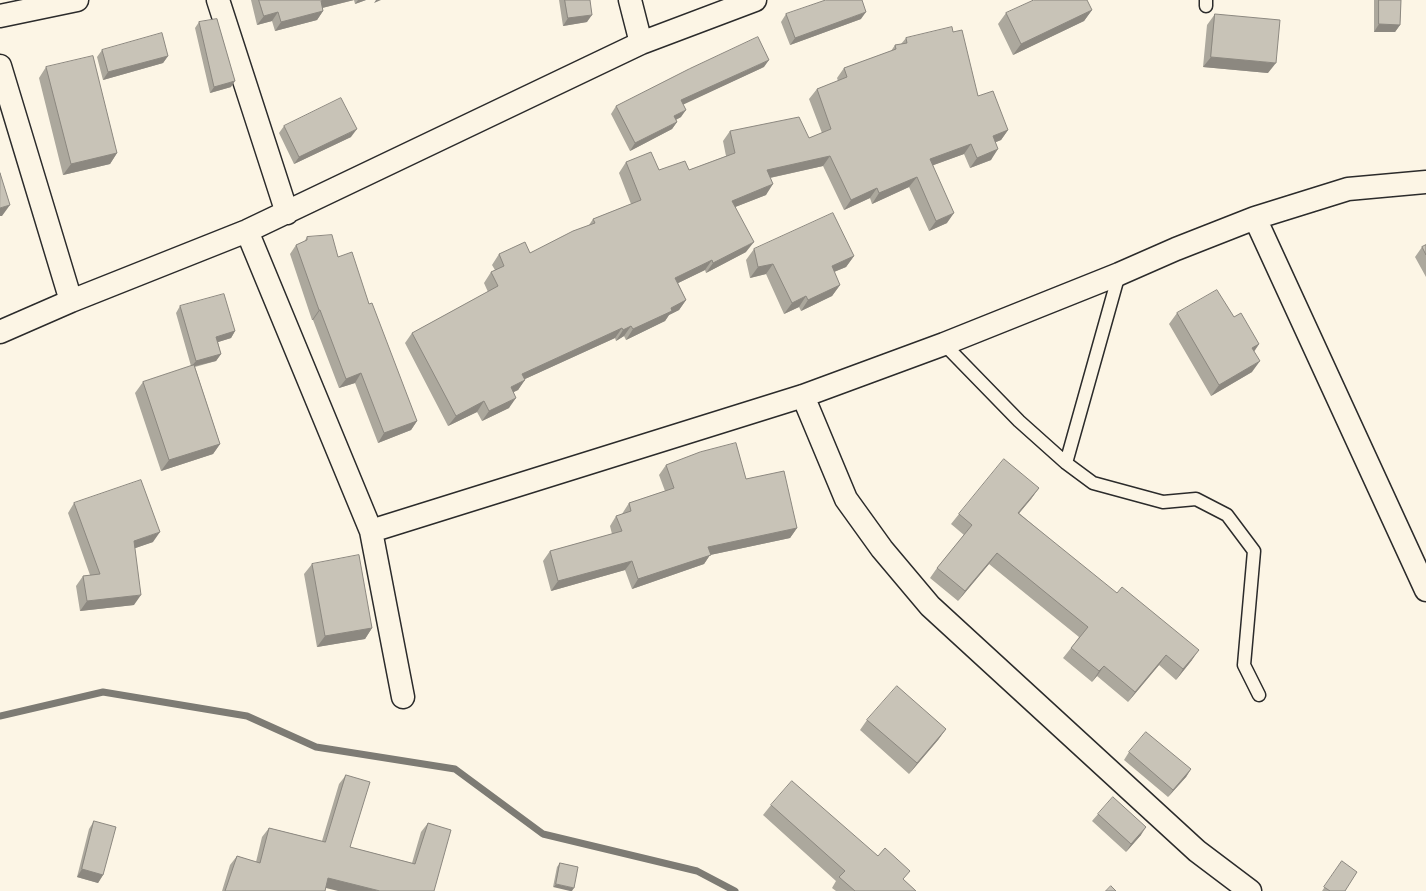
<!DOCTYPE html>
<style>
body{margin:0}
canvas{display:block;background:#fcf5e5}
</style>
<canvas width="1426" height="891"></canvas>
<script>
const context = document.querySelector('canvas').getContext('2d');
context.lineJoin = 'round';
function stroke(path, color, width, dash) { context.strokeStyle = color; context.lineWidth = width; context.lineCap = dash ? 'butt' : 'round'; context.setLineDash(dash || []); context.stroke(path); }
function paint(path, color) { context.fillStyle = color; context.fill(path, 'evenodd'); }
const stream = new Path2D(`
 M0 716 103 692 247 716 316 747 455 769 543 834 697 871 735 891`);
const lane = new Path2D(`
 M1206 6V0
 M944 344 1019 421 1066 463 1093 483 1163 502 1196 499 1227 515 1254 551 1244 665 1259 695
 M1066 463 1119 274`);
const street = new Path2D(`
 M218 0 287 213
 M630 0 641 43
 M0 16 77 0
 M0 66 71 301
 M1255 218 1426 590
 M247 231 371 531 403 697
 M0 332 71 301 247 231 641 43 755 0
 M803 396 846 499 882 549 930 606 1197 851 1250 891
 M371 531 803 396 944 344 1119 274 1176 249 1255 218 1348 189 1426 182`);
const wall = new Path2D(`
 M251 0H366L355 4 354 0 322 8 323 11 317 20 275 31 272 21 257 25Z
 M559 0H590L587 22 563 26Z
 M1374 0H1401L1400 25 1395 32H1374Z
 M1092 10 1084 21 1013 55 998 24 1006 13Z
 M786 14 861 19 790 45 781 22Z
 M1215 14 1268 73 1203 67 1207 25Z
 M199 22 231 87 210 93 195 28Z
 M953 32 978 96 1008 130 1001 140 996 142 991 160 970 168 964 154 933 165 947 223 929 231 909 187 872 204 870 198 844 210 823 166 770 178 766 195 735 207 746 252 706 273 705 270 678 283 686 300 679 310 669 315 665 321 626 340 624 336 616 341 615 338 525 379 518 390 513 392 509 408 482 421 477 412 448 426 405 343 412 333 488 292 484 283 491 272 495 270 492 265 499 254 530 253 589 225 593 219 631 204 619 173 626 162 659 170H689L726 156 723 141 730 131 809 138 822 133 809 99 817 89 838 81 837 78 844 68 891 51 895 45 901 44 906 38Z
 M102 50 168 56 163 63 103 80 97 57Z
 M46 67 117 153 110 164 63 175 39 78Z
 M764 67 683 104 681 117 676 120 677 122 672 129 630 151 611 114 616 106Z
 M284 126 351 137 294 164 279 133Z
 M307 237 338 257 369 304 417 421 411 430 378 443 355 383 339 388 313 320H312L290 254 296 245 304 242Z
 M1426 245V277L1415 257 1422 247Z
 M754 249 854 256 846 267 834 272 840 285 832 296 801 311 799 307 784 314 766 274 750 278 746 260Z
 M180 306 235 331 231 338 218 342 221 354 216 361 195 367 220 444 213 454 161 471 135 393 143 382 191 366 176 313Z
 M1177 313 1234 317 1259 344 1254 352 1252 372 1211 396 1169 324Z
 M666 465 746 479 797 528 790 538 710 555 704 564 632 589 625 570 551 591 543 561 550 551 612 534 610 526 616 516 622 514 629 503 665 491 659 475Z
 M1039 488 1031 499 1019 513 1192 660 1176 680 1159 665 1128 702 1097 676 1092 682 1063 658 1071 648 1079 637 989 564 958 601 930 578 937 568 964 535 951 524 959 514Z
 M74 503 153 542 135 548 134 605 80 611 76 586 83 576 90 575 68 513Z
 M312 564 372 628 365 639 317 647 304 574Z
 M867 720 946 729 938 740 909 774 860 730Z
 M1129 752 1191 769 1186 777 1168 797 1124 760Z
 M346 775 350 847 412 863 421 832 428 823 434 891 326 888 325 891H222L230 865 237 856 256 862 262 837 269 828 322 841 339 784Z
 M771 805 904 880 916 891H836L832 888 836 881 763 815Z
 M1098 814 1141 835 1126 852 1092 821Z
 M94 821 103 875 98 883 77 877 89 829Z
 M1342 861 1345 891H1322Z
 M560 863 578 867 553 887 557 867Z`);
const shadedWall = new Path2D(`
 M324 0H354L314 10 321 1Z
 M358 0H366L355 4Z
 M376 0H381L374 3Z
 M1092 10 1084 21 1013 55 1021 44Z
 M323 11 317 20 275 31 281 22Z
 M278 12 272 21 257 25 264 16Z
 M866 12 861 19 790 45 795 38Z
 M592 15 587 22 563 26 568 18Z
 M1379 24 1400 25 1395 32H1374Z
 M168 56 163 63 103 80 108 72Z
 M1211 57 1276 63 1268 73 1203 67Z
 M769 60 764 67 676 108 681 100Z
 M235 81 231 87 210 93 214 87Z
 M686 110 681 117 669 123 674 116Z
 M677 122 672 129 630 151 635 143Z
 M357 129 351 137 294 164 299 157Z
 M1008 130 1001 140 986 146 993 136Z
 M971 144 964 154 923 169 930 159Z
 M998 149 991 160 970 168 977 158Z
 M117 153 110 164 63 175 71 164Z
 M830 156 823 166 760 180 767 170Z
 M917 177 909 187 872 204 879 193Z
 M773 184 766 195 725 211 732 201Z
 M877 188 870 198 844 210 851 200Z
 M10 205 2 216H0V208Z
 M954 213 947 223 929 231 936 221Z
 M754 242 746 252 706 273 713 263Z
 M854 256 846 267 824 276 832 266Z
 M712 260 705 270 668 288 675 278Z
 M773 264 766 274 750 278 758 267Z
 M840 285 832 296 801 311 808 300Z
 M806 296 799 307 784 314 792 303Z
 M686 300 679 310 669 315 665 321 626 340 633 329 671 308Z
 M319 310H320L313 320H312Z
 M631 326 624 336 616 341 623 330Z
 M622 328 615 338 514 384 522 374Z
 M235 331 231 338 212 344 216 337Z
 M1259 344 1252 354V348Z
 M221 354 216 361 191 367 196 361Z
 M1260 361 1252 372 1211 396 1219 385Z
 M361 373 355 383 339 388 346 379Z
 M525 380 518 390 504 397 511 387Z
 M516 398 509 408 482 421 489 411Z
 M484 401 477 412 448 426 456 416Z
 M417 421 411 430 378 443 384 433Z
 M220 444 213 454 161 471 169 460Z
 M1039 488 1031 499 1011 523 1018 513Z
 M797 528 790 538 710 555 704 564 632 589 638 579 708 547Z
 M160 532 153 542 127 551 134 541Z
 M997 553 989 564 958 601 965 591Z
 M632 561 625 570 551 591 558 581Z
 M141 595 134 605 80 611 87 601Z
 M372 628 365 639 317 647 325 636Z
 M1199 650 1192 660 1176 680 1183 669Z
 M1166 655 1159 665 1128 702 1135 692Z
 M1104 666 1097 676 1092 682 1099 671Z
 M946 729 938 740 909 774 917 763Z
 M1191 769 1186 777 1168 797 1173 790Z
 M1146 827 1141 835 1126 852 1131 844Z
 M82 869 103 875 98 883 77 877Z
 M328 878 380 891H338L322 887Z
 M556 884 574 888 572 891H570L553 887Z`);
const building = new Path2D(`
 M259 0H324L321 1 323 11 281 22 278 12 264 16Z
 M565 0H590L592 15 568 18Z
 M826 0H862L866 12 795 38 786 14Z
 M1034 0H1087L1092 10 1021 44 1006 13Z
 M1379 0H1401L1400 25 1379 24Z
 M1215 14 1280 20 1276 63 1211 57Z
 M217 19 235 81 214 87 199 22Z
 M952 27 953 32 962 30 978 96 993 91 1008 130 993 136 998 149 977 158 971 144 930 159 954 213 936 221 917 177 879 193 877 188 851 200 830 156 767 170 773 184 732 201 754 242 713 263 712 260 675 278 686 300 671 308 672 311 633 329 631 326 623 330 622 328 522 374 525 380 511 387 516 398 489 411 484 401 456 416 412 333 498 286 491 272 504 266 499 254 525 242 530 253 573 231 595 223 593 219 641 200 626 162 651 152 659 170 685 161 689 170 735 153 730 131 799 117 809 138 831 129 817 89 847 77 844 68 896 49 895 45 907 43 906 38Z
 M162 33 168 56 108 72 102 50Z
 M758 37 769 60 681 100 686 110 674 116 677 122 635 143 616 106 689 69Z
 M93 56 117 153 71 164 46 67Z
 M341 98 357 129 299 157 284 126Z
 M0 173 10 205 0 208Z
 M833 213 854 256 832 266 840 285 808 300 806 296 792 303 773 264 758 267 754 249Z
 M332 235 338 257 352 252 369 304 372 303 417 421 384 433 361 373 346 379 320 310H319L296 245 307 240V237Z
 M1426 245V255L1422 247Z
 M1217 290 1234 317 1241 313 1259 344 1252 348 1260 361 1219 385 1177 313Z
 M224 294 235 331 216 337 221 354 196 361 180 306Z
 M194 365 220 444 169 460 143 382Z
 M736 443 746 479 784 471 797 528 708 547 711 555 638 579 632 561 558 581 550 551 622 531 616 516 631 511 629 503 674 488 666 465 700 452Z
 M1004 459 1039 488 1018 513 1117 593 1122 587 1199 650 1183 669 1166 655 1135 692 1104 666 1099 671 1071 648 1088 627 997 553 965 591 937 568 972 525 959 514Z
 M141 480 160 532 134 541 141 595 87 601 83 576 100 574 74 503Z
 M359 555 372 628 325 636 312 564Z
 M897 686 946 729 917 763 867 720Z
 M1146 732 1191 769 1173 790 1129 752Z
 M346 775 370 782 350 847 415 864 428 823 451 830 434 891H380L328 878 325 891H225L237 856 260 863 269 828 325 842Z
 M792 781 878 856 885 848 910 871 903 879 916 891H855L839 877 845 871 771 805Z
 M1113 797 1146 827 1131 844 1098 814Z
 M94 821 116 827 103 875 82 869Z
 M1342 861 1357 872 1345 891H1330L1324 887Z
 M560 863 578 867 574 888 556 884Z
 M1111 886 1116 891H1106Z`);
stroke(stream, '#7d7b74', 7);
stroke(lane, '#2b2b2b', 15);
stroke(street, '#2b2b2b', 25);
stroke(lane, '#fcf5e5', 12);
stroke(street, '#fcf5e5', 22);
paint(wall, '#aca89d');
paint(shadedWall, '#8c8880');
paint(building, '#c8c3b7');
stroke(building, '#8c8880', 1);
</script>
